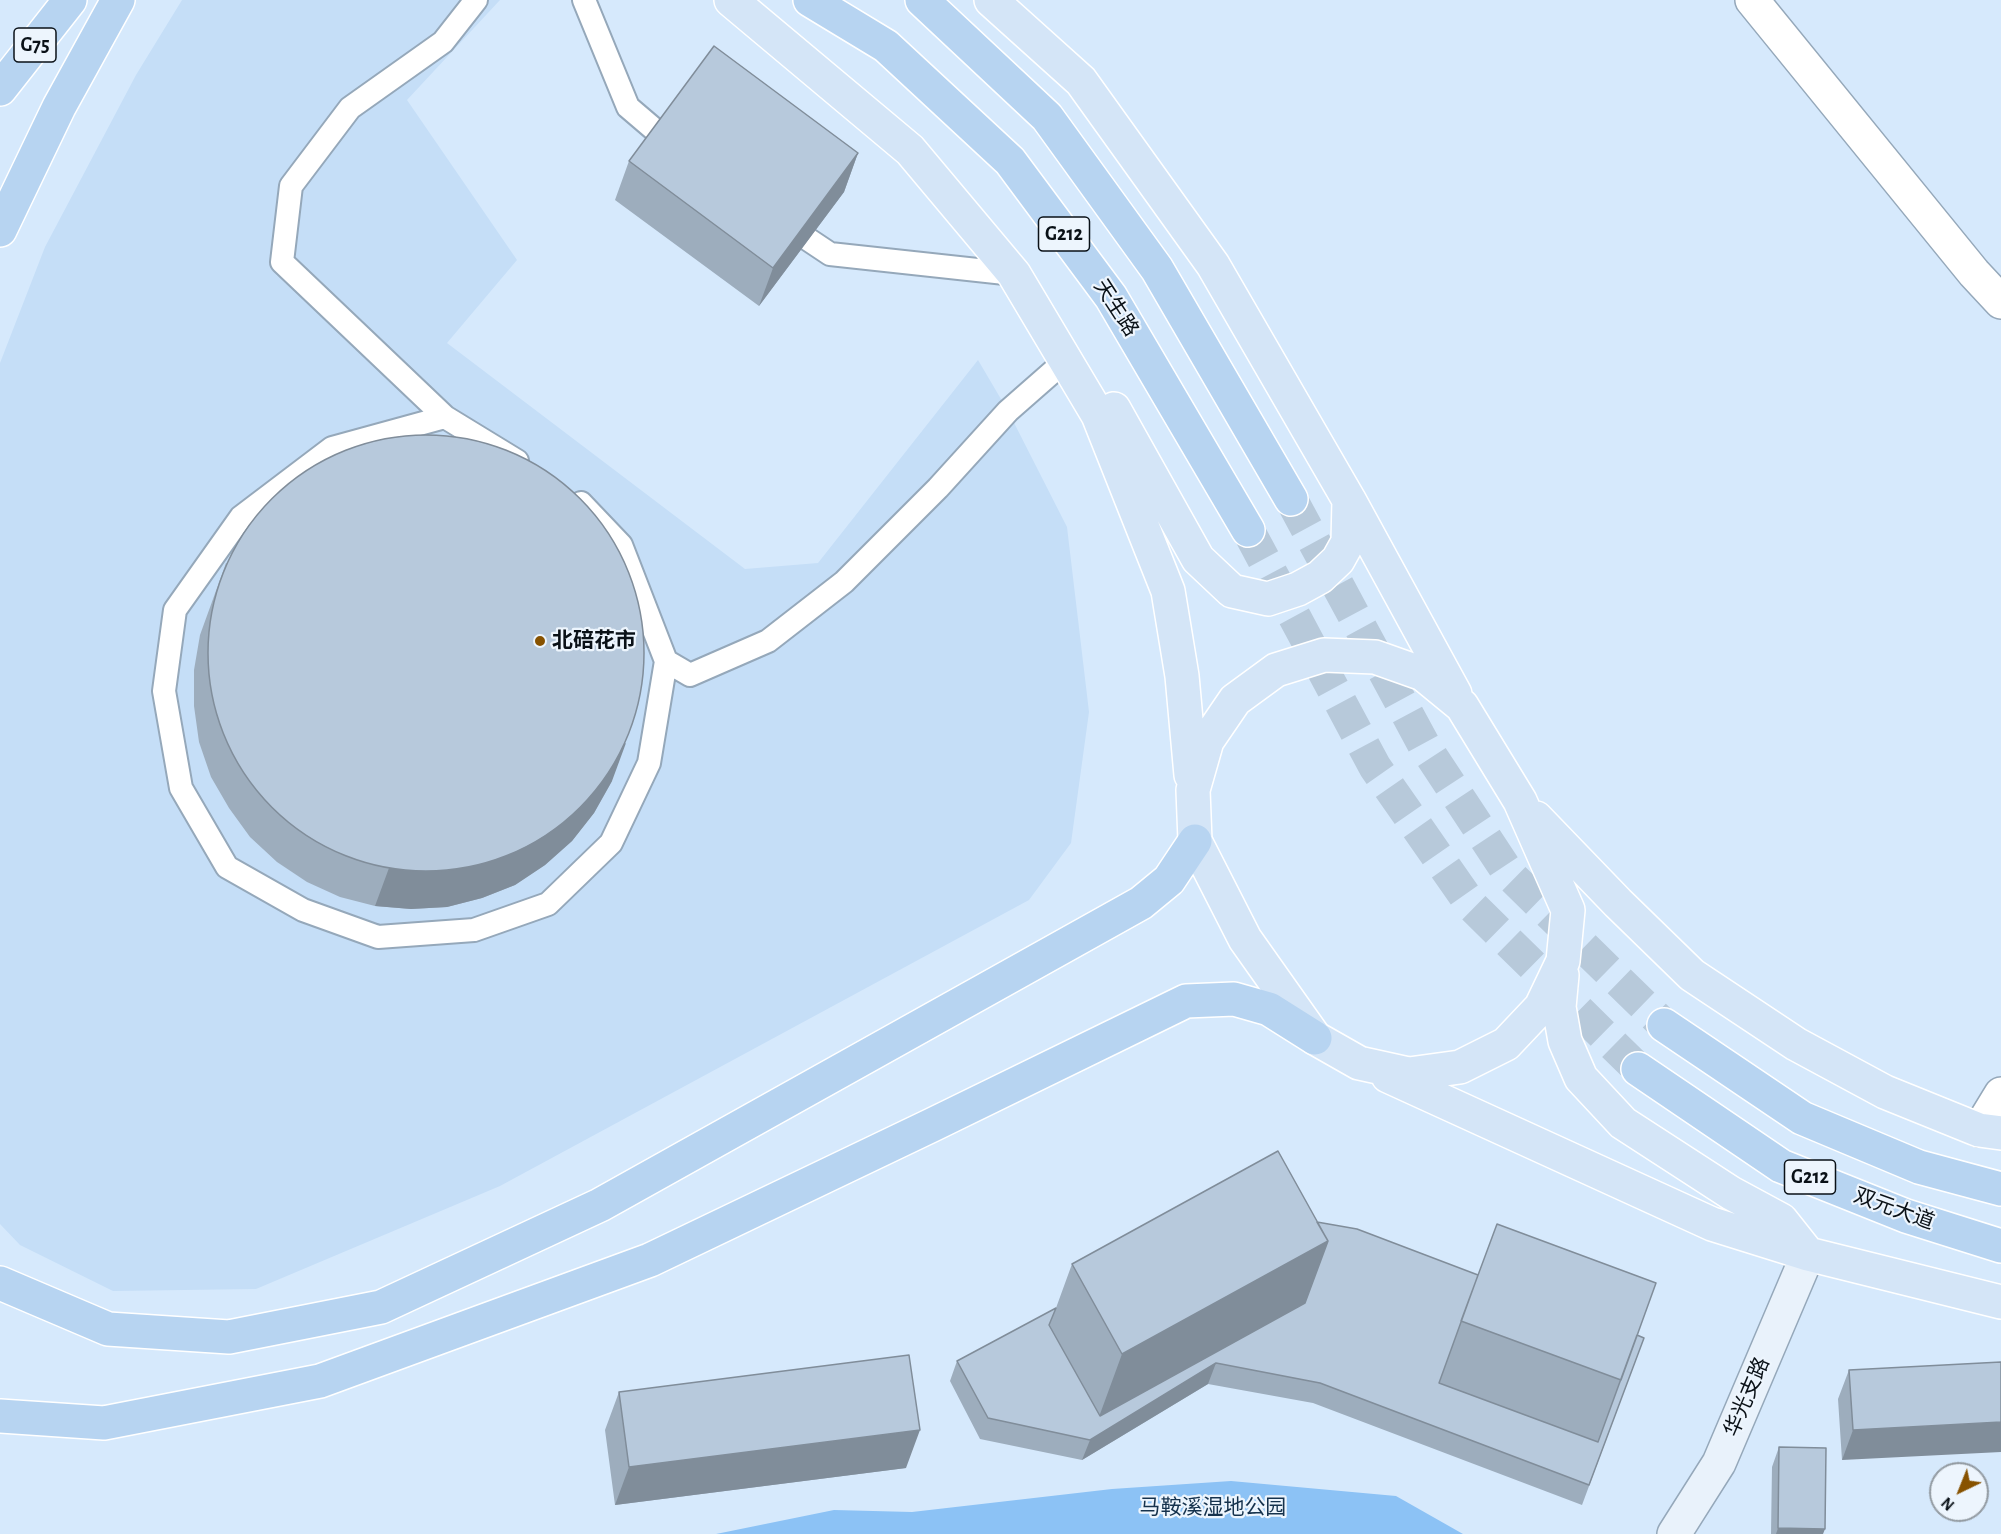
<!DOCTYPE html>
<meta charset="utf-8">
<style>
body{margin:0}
#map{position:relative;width:2001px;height:1534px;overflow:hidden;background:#d6e9fc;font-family:"Alegreya Sans",sans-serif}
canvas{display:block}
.north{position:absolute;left:1929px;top:1462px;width:60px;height:60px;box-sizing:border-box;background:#edf5fd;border:2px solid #929aa1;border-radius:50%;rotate:223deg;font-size:16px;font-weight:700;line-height:24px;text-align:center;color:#0a1117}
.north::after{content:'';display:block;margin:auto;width:21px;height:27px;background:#875200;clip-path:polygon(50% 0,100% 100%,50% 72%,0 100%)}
</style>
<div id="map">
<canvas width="2001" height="1534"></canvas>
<div class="north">N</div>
</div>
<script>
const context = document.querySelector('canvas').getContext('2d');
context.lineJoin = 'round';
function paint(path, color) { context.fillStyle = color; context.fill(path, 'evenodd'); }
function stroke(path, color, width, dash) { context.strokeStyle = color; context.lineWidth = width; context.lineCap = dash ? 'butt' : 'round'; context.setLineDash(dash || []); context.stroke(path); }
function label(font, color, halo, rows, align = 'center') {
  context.font = font + ' "Alegreya Sans","Noto Sans SC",sans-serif'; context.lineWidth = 4.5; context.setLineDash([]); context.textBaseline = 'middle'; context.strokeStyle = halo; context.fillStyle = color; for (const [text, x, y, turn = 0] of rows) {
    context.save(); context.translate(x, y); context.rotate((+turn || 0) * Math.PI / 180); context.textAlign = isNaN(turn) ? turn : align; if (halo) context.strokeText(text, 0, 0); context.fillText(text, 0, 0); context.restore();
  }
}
const built = new Path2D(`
 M182 0H500L407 100 517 260 447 343 745 569 818 563 978 360 1008 411 1067 527 1089 712 1071 843 1029 900 500 1186 256 1289 113 1291 20 1245 0 1224V363L45 247 136 75Z`);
const green = new Path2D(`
 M1231 1481 1396 1496 1463 1534H716L834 1510 912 1512 1112 1489Z`);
const highwayTunnel = new Path2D(`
 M1291 499 1424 745 1509 874 1664 1025
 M1248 530 1375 767 1472 906 1638 1069`);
const lane = new Path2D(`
 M476 0 443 42 350 108 291 186 282 262 445 417 517 461
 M584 0 628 107 662 136
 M809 240 830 254 1014 274
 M445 417 332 448 241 517 175 610 164 691 181 788 227 867 303 910 378 937 474 930 548 904 611 843 649 763 666 661
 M581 503 621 545 666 661 690 675 768 641 844 582 938 488 1008 411 1065 361`);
const street = new Path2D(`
 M1752 0 1974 273 2001 302
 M1979 1130 2001 1094`);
const secondary = new Path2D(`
 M1674 1534 1719 1463 1808 1254`);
const primary = new Path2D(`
 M731 0 910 150 1014 274 1098 415 1168 591 1182 676 1191 775
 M991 0 1081 81 1213 265 1349 500 1455 694
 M1114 409 1198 559 1232 591 1268 599 1298 589 1320 577 1338 560 1348 542 1349 500
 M1324 655 1375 657 1423 674 1462 706 1520 801 1568 910 1563 961 1541 1007 1506 1044 1460 1067 1409 1074 1359 1063 1315 1038 1245 939 1195 841 1193 790 1207 741 1235 700 1276 670Z
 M1536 818 1618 903 1692 975 1796 1044 1885 1092 1979 1130 2001 1133
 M1562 975 1559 1007 1565 1041 1581 1078 1623 1123 1731 1193 1781 1220 1808 1254
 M1388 1076 1712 1224 1808 1254 2001 1302`);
const highway = new Path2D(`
 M810 0 886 46 1010 161 1111 297 1248 530
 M922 0 1047 117 1157 269 1291 499
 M0 89 70 0
 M0 230 59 107 118 0
 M1664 1025 1802 1118 1919 1167 2001 1189
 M1638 1069 1781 1166 1906 1216 2001 1246
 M0 1283 108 1329 229 1337 381 1307 600 1205 1141 903 1169 880 1195 841
 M0 1416 104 1423 320 1381 650 1260 932 1125 1186 1001 1234 999 1269 1009 1315 1038`);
const wall = new Path2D(`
 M858 153 844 192 759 306 615 200 629 161Z
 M226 563 612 781 594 813 572 841 545 865 515 885 482 898 447 907 411 909 375 906 340 897 307 882 277 862 250 837 229 808 211 777 199 742 194 706V670L200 635Z
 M1317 1222 1644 1338 1582 1505 1313 1403 1208 1384 1082 1460 980 1439 950 1381 957 1361 1056 1308 1072 1264Z
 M2001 1362 1842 1460 1838 1399 1849 1370Z
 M619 1392 906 1468 615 1505 605 1430Z
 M1779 1447 1823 1534H1771L1772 1467Z`);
const shadedWall = new Path2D(`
 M858 153 844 192 759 306 773 268Z
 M626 743 612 781 594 813 572 841 545 865 515 885 482 898 447 907 411 909 375 906 389 868Z
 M1328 1241 1298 1323 1216 1363 1208 1384 1082 1460 1090 1440 1092 1436 1122 1354Z
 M2001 1422V1452L1842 1460 1853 1430Z
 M920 1430 906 1468 615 1505 629 1467Z
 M1778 1528 1825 1529 1823 1534H1776Z`);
const building = new Path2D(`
 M714 46 858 153 773 268 629 161Z
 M208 653a218 218 0 1 1 436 0a218 218 0 1 1-436 0Z
 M1278 1151 1328 1241 1122 1354 1072 1264Z
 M1317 1222 1357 1229 1478 1275 1439 1383 1598 1442 1637 1335 1644 1338 1589 1485 1320 1383 1216 1363 1090 1440 988 1418 957 1361 1056 1308 1049 1325 1100 1416 1305 1303 1328 1241Z
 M1497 1224 1656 1283 1621 1380 1461 1321Z
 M909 1355 920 1430 629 1467 619 1392Z
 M2001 1362V1422L1853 1430 1849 1370Z
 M1779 1447 1826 1448 1825 1529 1778 1528Z`);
const markers = [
 [540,641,6,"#875200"]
];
const shields = [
 [35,45,42],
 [1064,234,51],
 [1810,1177,51]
];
const shieldNames = [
 ["G75",35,45],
 ["G212",1064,234],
 ["G212",1810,1177]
];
const streetNames = [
 ["天生路",1116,308,57],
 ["双元大道",1894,1209,20],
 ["华光支路",1747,1397,-67]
];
const poiNames = [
 ["北碚花市",552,641]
];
const parkNames = [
 ["马鞍溪湿地公园",1213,1508]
];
paint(built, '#c5def7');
paint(green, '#8cc2f5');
stroke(highwayTunnel, '#b7c9da', 33, [33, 16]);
stroke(lane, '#95a8ba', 26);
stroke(street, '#95a8ba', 36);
stroke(secondary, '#95a8ba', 36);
stroke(primary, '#fff', 36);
stroke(highway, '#fff', 36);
stroke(lane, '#fff', 22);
stroke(street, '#fff', 33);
stroke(secondary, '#e9f2fb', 33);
stroke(primary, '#d4e5f7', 33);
stroke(highway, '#b7d4f1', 33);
paint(wall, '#9dadbd');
paint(shadedWall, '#808d9a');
paint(building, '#b7c9dc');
stroke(building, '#808d9a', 1.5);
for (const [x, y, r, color] of markers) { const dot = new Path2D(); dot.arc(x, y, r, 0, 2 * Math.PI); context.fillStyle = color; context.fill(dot); stroke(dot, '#edf5fd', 2); }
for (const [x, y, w] of shields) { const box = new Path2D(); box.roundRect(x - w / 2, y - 17, w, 34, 4.5); context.fillStyle = '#edf5fd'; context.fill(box); stroke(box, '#0a1117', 1.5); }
label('bold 20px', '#0a1117', null, shieldNames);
label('21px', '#0a1117', '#edf5fd', streetNames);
label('bold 21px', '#0a1117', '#edf5fd', poiNames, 'left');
label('21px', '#15324d', '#edf5fd', parkNames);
</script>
